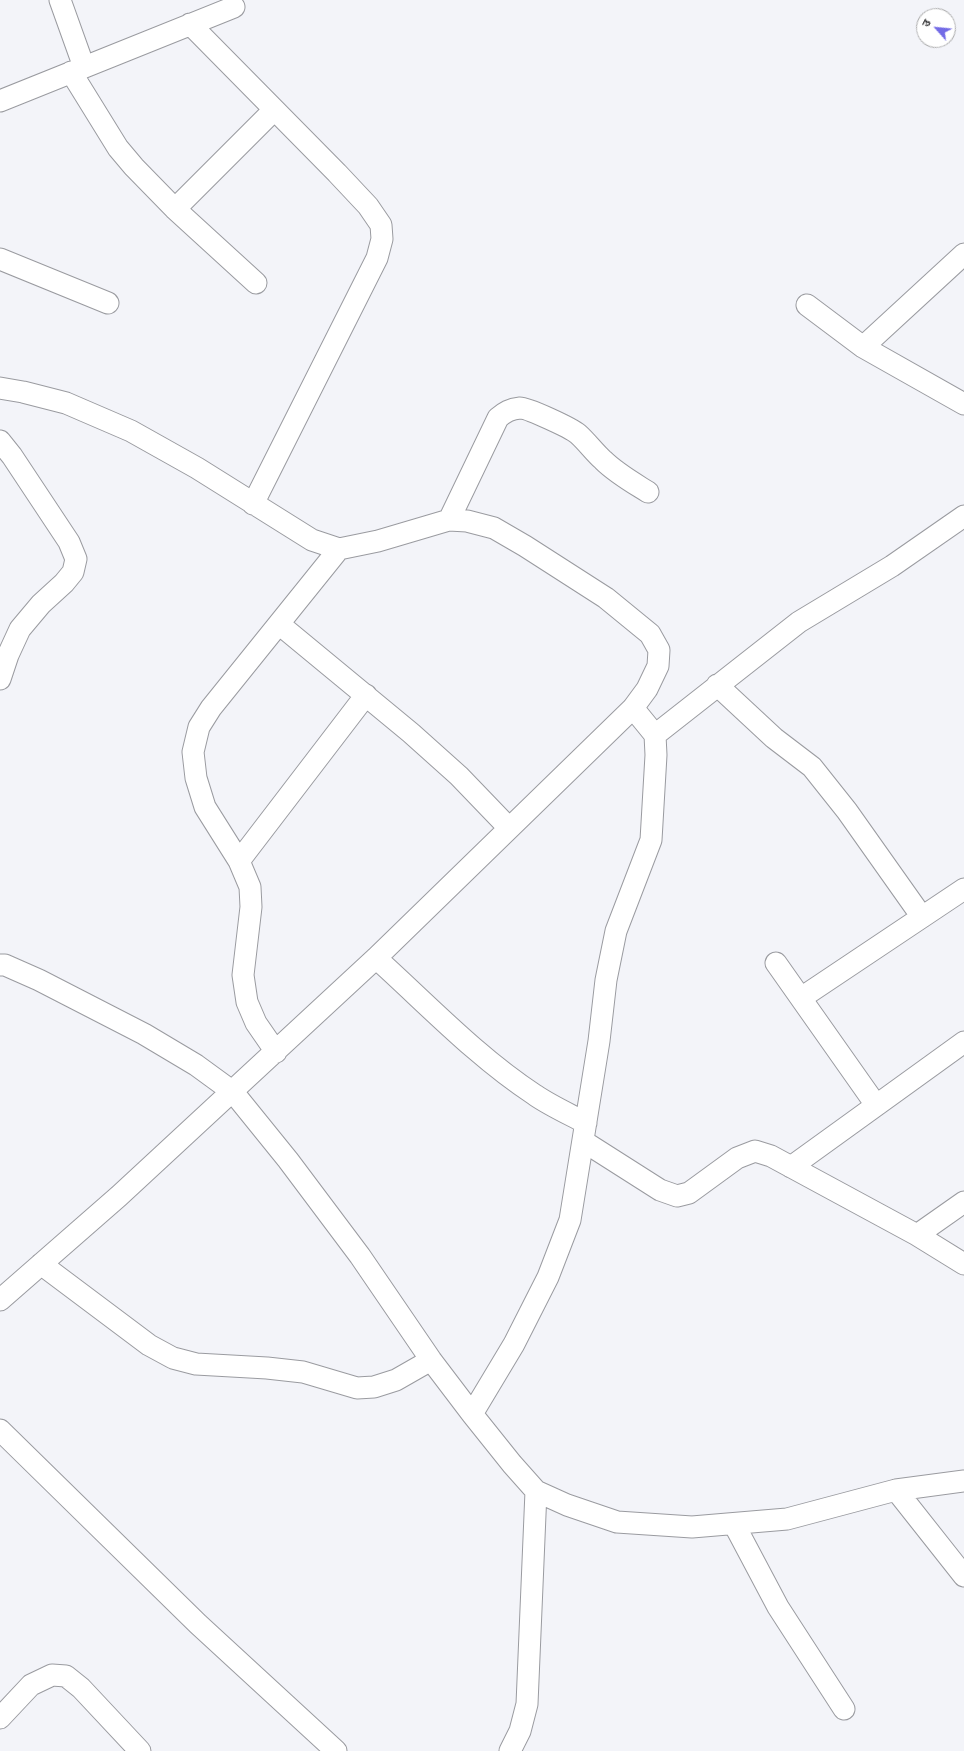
<!DOCTYPE html>
<meta charset="utf-8">
<style>
body{margin:0}
#map{position:relative;width:964px;height:1751px;overflow:hidden;background:#f3f4f9;font-family:"DM Sans","Noto Sans Devanagari",sans-serif}
canvas{display:block}
.north{position:absolute;left:916px;top:8px;width:40px;height:40px;box-sizing:border-box;background:#fff;border:1px solid #adadae;border-radius:50%;rotate:297deg;font-size:11px;font-weight:700;line-height:16px;text-align:center;color:#333335}
.north::after{content:'';display:block;margin:auto;width:14px;height:18px;background:#736be6;clip-path:polygon(50% 0,100% 100%,50% 72%,0 100%)}
</style>
<div id="map">
<canvas width="964" height="1751"></canvas>
<div class="north">उ</div>
</div>
<script>
const context = document.querySelector('canvas').getContext('2d');
context.lineJoin = 'round';
function stroke(path, color, width, dash) { context.strokeStyle = color; context.lineWidth = width; context.lineCap = dash ? 'butt' : 'round'; context.setLineDash(dash || []); context.stroke(path); }
const street = new Path2D(`
 M60 0 84 67
 M190 24 337 173 368 206 381 225 382 239 377 258 253 504
 M71 72 118 148 134 167 175 209 256 283
 M0 101 234 7
 M175 209 274 110
 M0 259 108 303
 M807 305 863 347 964 404
 M863 347 964 254
 M0 388 23 392 66 403 131 431 197 468 312 540 339 549 378 541 449 520 467 521 494 528 525 546 606 598 650 634 659 650 658 666 647 689 633 708 376 958 119 1196 0 1300
 M0 441 12 456 69 542 76 559 73 572 64 583 41 604 20 629 8 655 0 679
 M449 520 498 418C505 412 510 409 520 408 528 408 571 428 578 434 587 442 594 452 603 460 616 473 632 482 648 492
 M279 624 411 733 459 776 509 828
 M717 685 774 738 812 767 847 811 922 917
 M655 735 799 622 892 566 964 516
 M239 861 366 695
 M376 958C428 1005 477 1057 535 1095 551 1106 569 1114 586 1123
 M776 963 876 1105
 M0 965H5L39 980 144 1034 196 1065 233 1092 288 1160 360 1256 431 1360 472 1414 512 1464 536 1491 567 1505 617 1522 692 1527 787 1519 896 1490 964 1481
 M801 998 964 889
 M276 1052 256 1023 247 1002 243 975 251 907 250 887 239 861 205 807 196 778 193 752 199 727 211 708 339 549
 M583 1141 660 1190 677 1196 689 1193 737 1158 755 1151 771 1156 917 1235 964 1264
 M791 1167 964 1042
 M917 1235 964 1202
 M41 1264 149 1345 173 1358 196 1364 267 1368 303 1372 357 1388 374 1387 396 1380 431 1360
 M472 1414 514 1344 548 1277 570 1220 599 1041 606 980 616 931 651 840 656 755 655 735 633 708
 M0 1430 198 1624 336 1751
 M896 1490 964 1576
 M734 1524 778 1607 844 1709
 M0 1718 31 1685 52 1675 66 1676 81 1688 140 1751
 M510 1751 520 1731 527 1704 536 1491`);
stroke(street, '#9a9ba0', 23);
stroke(street, '#fff', 21);
</script>
